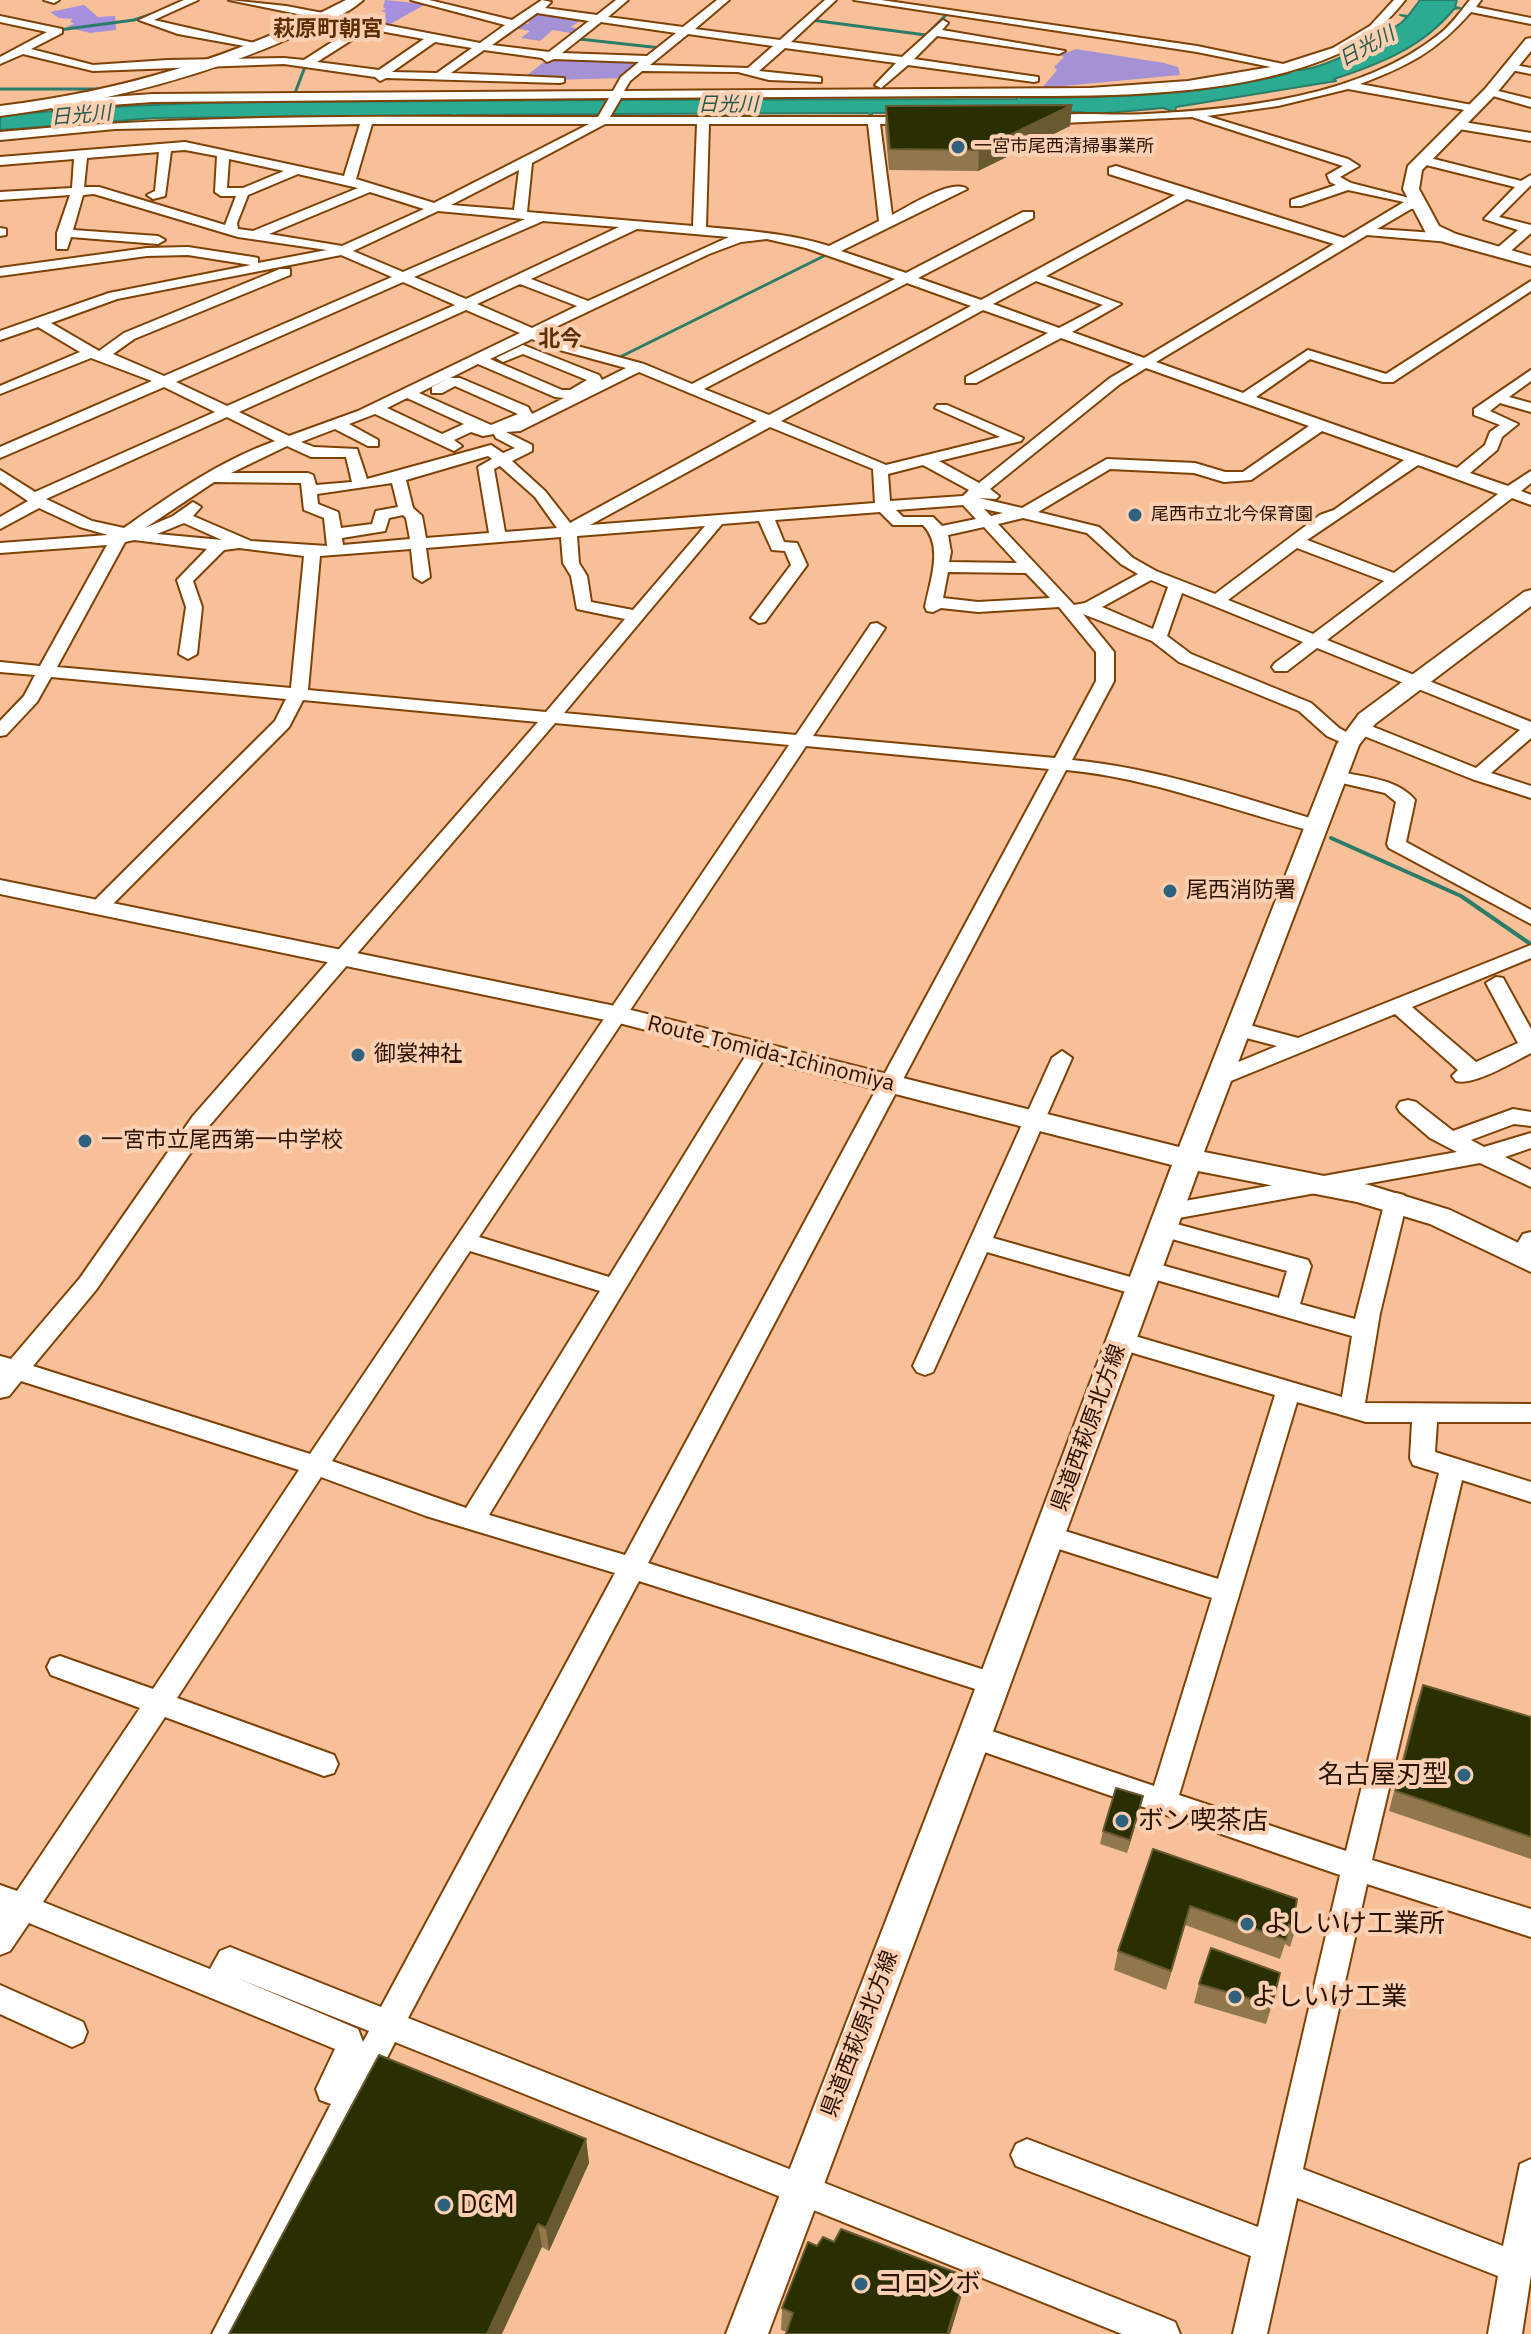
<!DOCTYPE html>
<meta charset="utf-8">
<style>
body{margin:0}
canvas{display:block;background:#f8c098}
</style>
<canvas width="1531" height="2334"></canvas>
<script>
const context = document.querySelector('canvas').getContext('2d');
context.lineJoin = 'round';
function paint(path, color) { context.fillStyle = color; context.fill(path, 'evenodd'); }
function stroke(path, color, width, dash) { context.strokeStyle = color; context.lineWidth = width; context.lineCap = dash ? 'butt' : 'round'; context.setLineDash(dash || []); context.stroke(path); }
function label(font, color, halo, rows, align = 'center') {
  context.font = font + ' "IBM Plex Sans","Noto Sans JP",sans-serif'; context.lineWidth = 8; context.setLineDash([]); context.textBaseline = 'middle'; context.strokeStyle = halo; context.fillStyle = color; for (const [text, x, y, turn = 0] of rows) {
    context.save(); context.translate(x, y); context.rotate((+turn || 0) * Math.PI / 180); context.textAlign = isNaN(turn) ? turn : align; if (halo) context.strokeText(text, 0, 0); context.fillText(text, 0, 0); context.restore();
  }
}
const green = new Path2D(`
 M537 12 584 18 571 27 581 30 576 34 553 30 540 41 521 38 530 31 513 28 519 23 527 24 530 22 524 20Z
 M1076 49 1164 63 1178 67 1180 75 1042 88 1057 70 1054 67 1064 57 1060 55Z
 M553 55 596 62 648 60 624 78 554 80 526 76Z`);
const forest = new Path2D(`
 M385 0 426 4 385 27 352 18 358 16 385 18 386 13 381 11 386 9 383 7Z
 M84 5 98 17 115 16 116 30 90 33 66 27 74 24 70 21 73 19 59 18 50 12Z`);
const water = new Path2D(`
 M1420 0H1457L1455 7 1460 8 1454 9C1423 47 1380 64 1334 79L1336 81 1176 107 1175 112 1163 108 1085 115 1083 112 872 113V116L868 113 611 114 617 100 1017 99V95L1021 98C1112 98 1201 96 1290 73L1288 69C1314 77 1378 39 1401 23L1407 17 1400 15 1408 16Z
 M292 99 294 102 607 100 601 114 456 115 455 118 452 115 155 118 0 130V116C97 106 192 102 289 102Z`);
const streamFar1 = new Path2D(`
 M811 20 926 35 948 13
 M59 30 134 20 155 13
 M579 39 661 48
 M0 89H105
 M295 93 306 64 303 63
 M620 357 826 255`);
const stream = new Path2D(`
 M1331 838 1461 896 1529 943`);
const minor = new Path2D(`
 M44 0H59L54 3Z
 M184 0H198L154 20 267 46 261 49 178 34 139 20Z
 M229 0 286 6 480 43 505 25 411 0H429L512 20 542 0 551 2 545 8 597 15 616 0H628L608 17 683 27 717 0H729L695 29 780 40 825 0H836L791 42 902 57 943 20 948 23 942 30 1065 51 1059 54 937 36 914 59 1038 77V81L1034 82 908 65 881 88 875 85 896 63 785 48 759 71 817 77 821 78V82L769 80 738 72 642 71 630 81 624 91 1090 88 1188 81 1271 67 1197 52 854 0H881L1197 46 1283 64 1333 48 1370 26 1394 0H1405C1387 23 1367 41 1340 53 1228 103 1082 95 961 96 848 97 734 97 621 98L610 117H918V123L914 124H880L892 215C908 207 952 178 967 189L841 251 906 273 1023 212H1033V218L918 278 981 300 1175 195 1109 174V168L1116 166 1344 238 1404 202 1348 190 1301 206H1291V200L1336 185 1330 182 1327 175 1343 166 1192 117 1041 124 1037 123V117C1072 111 1111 116 1146 114 1243 109 1358 97 1437 36 1450 27 1460 12 1470 0H1481L1476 7 1531 18V24L1471 12C1437 51 1408 66 1360 84L1472 105 1476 106V112L1348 89 1278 106 1207 116 1348 159 1359 166 1340 177 1351 183 1421 201 1422 208 1411 209 1377 229 1450 234 1457 238 1450 242 1367 235 1156 362 1243 393 1308 350 1386 374 1531 281V291L1393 382H1383L1310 359 1256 397 1457 468 1485 445 1490 432 1500 425 1474 415V409L1531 370V381L1509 397 1531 403V412L1500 403 1490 411 1518 424 1502 437 1497 450 1470 473 1508 486 1531 471V483L1521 491 1531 495V505L1512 498 1327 640 1531 722V738L1491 773 1531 786V798L1472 779 1354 732 1351 728 1360 723 1366 724 1476 768 1520 730 1317 648 1287 671H1275L1272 667 1275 663 1303 642 1182 593 1167 636 1191 654 1311 703 1339 728 1360 740 1357 744H1345L1327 736 1299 711 1179 662 1152 641 1083 614 1114 652V681L1072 760C1157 768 1241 797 1323 822L1325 826 1316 832C1232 811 1153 778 1066 770L648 1563 994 1673 1004 1676 1007 1684 1004 1692 994 1695 639 1581 408 2018 1163 2317 1175 2322 1180 2334H1122L395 2042 247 2334H212L331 2104 320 2100 316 2089 335 2049 29 1923 10 1951 0 1955V1885L17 1891 140 1708 51 1675 47 1667 51 1659 60 1656 153 1689 299 1470 21 1381 9 1396 0 1398V1356L11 1359 80 1278 193 1116 538 722 303 700 289 727 104 913H90L87 909 90 905 275 721 286 699 51 677 37 702 6 735 0 736V721L24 696 35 675 0 672V662L40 666 107 545 0 553V543L108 535 80 527 39 508 0 529V517L28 501 0 482V470L35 492 215 412 164 387 0 458V447L152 381 91 358 0 394V386L80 352 38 327 0 340V331L109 293 251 265 188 255 147 256 0 276V268L147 248 188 247 253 257 258 258V263L327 250 238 237 94 194 83 195 73 230 158 236 165 240 158 244 71 237 67 249H57V233L70 195 0 200V192L72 188 74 159 0 165V157L185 142 344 176 360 124 115 129 0 140V132C199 113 398 117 598 117L609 98 153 102 53 109 47 105 53 101 153 94 613 91 621 77 639 62 554 59 547 62 542 58 484 50 451 73 564 78V82L560 83 386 78 380 81 375 77 284 64 93 71 23 54 0 64V57L47 32 0 22V16L62 29V33L31 49 93 65 168 60 284 58 304 60 357 26ZM537 13 589 21 549 52 492 45ZM601 22 676 33 647 56 562 53ZM369 29 424 39 379 70 317 62ZM688 34 773 46 748 68 650 65ZM435 42 472 48 437 73 392 72ZM372 124H589L434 203 356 179ZM605 124H697L693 226 527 212 532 163ZM709 124H868L879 221 829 246C787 233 748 231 706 227ZM185 150 217 156 215 192 221 196H236L225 225 99 187H84L87 158 159 152 155 191 147 195 153 199 165 196 171 151ZM229 159 284 171 243 188H227ZM519 170 514 210 451 205ZM298 174 358 188 253 231 238 229 237 223 248 195ZM370 192 424 209 342 246 269 234ZM1187 199 1334 244 1144 358 1072 332 1121 304 1046 276ZM438 211 525 219 403 272 353 251ZM543 221 619 227 466 299 414 277ZM637 229 729 237 588 301 531 279ZM767 239 806 248 895 279 692 384 644 364 566 343 543 333 709 254 741 242ZM341 255 392 277 164 376 113 354 134 339 290 275V269H280L124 333 99 351 51 323 117 299ZM1036 281 1103 305 1059 328 993 304ZM403 282 455 305 227 406 176 382ZM907 283 971 306 769 415 704 389ZM520 284 577 306 532 328 477 304ZM466 310 520 333 358 411 289 436 239 412ZM983 310 1048 333 966 377V383H976L1061 338 1134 364 1110 378 979 483 939 461 1021 441 1023 438 947 405H937L935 408 1000 437 886 465 781 421ZM532 339 556 349 626 368 602 380 599 375 523 345 496 358 503 362 523 354 587 380 570 390H562L490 359ZM478 364 555 397 564 398 532 414 528 407 460 378H450ZM1146 368 1309 426 1243 472H1225L1195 463 1107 459 1022 508 979 498 996 499 999 496 990 489 1120 384ZM639 372 757 421 570 523 545 491 512 461 532 451V445L506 432 520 431ZM449 378 432 387V393H442L455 386 518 414 491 425 419 393ZM407 398 464 424 442 434 387 408ZM375 414 454 451 462 446 454 440 471 432 483 436 494 434 496 438 515 448 503 453 491 445 367 479 357 449 314 447 301 442 335 429 368 446H378V440L349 424ZM227 417 275 441C220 461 172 494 124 528L92 521 46 499ZM770 427 873 469 875 503 590 525ZM1322 431 1404 460 1334 510 1320 515 1215 594 1156 571 1133 558 1099 527 1038 512 1110 469 1194 473 1224 482 1251 480ZM287 446 311 457H346L352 482 316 485 313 475 308 473H231ZM488 456 492 459 478 467 489 533 426 538 422 516 413 508 406 480ZM923 465 969 490 963 496 890 501 888 474ZM1418 465 1498 494 1394 573 1307 540ZM500 466 535 497 557 528 505 532 494 469ZM214 482 301 483 304 510 324 518 327 546 251 541 193 516 201 507 193 502 173 516 145 528ZM392 483 398 507 376 511 372 524 341 528 338 512 318 504 317 494ZM963 505 976 519 942 526 933 517H903L896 510ZM984 509 1003 513 991 516ZM880 512 893 525H923C944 546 930 581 925 607L927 611 933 612 941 608 978 612 1059 607 1096 652V681L1055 758 813 736 885 628 877 623 871 624 796 735 564 713 722 524 759 521 772 550 785 551 791 565 751 618 759 623 765 622 807 565 797 543 784 542 775 520ZM403 515 406 518 410 539 343 545 342 538 385 531 389 518ZM1023 518 1087 533 1121 564 1138 574 1085 603 1074 605 998 524ZM184 523 222 540 157 534ZM705 526 633 610 591 602 587 576 579 563 577 536ZM984 527 1017 563 949 562 951 552 948 535ZM561 537 563 563 571 576 577 609 625 619 546 712 308 690 320 556 411 549 414 577 422 582 430 577 426 548ZM134 540 207 549 177 580 186 607 179 654 188 659 197 654 202 607 193 581 224 550 239 548 304 556 291 688 57 667 125 542ZM1297 548 1384 581 1313 634 1228 600ZM948 572 1026 573 1050 598 978 602 943 598ZM1151 580 1168 587 1153 629 1102 607ZM555 723 789 745 310 1454 33 1366 96 1290 209 1126ZM806 746 1049 769 625 1555 489 1515 768 1052 765 1047H751L609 1277 479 1237ZM470 1251 600 1291 466 1508 332 1461ZM321 1477 426 1516 615 1573 381 2007 230 1947 220 1951 210 1969 43 1902 165 1717 324 1776 334 1773 338 1764 334 1755 177 1698ZM237 1978 369 2031 363 2042 358 2029Z
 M1510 64 1531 68V74L1506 69V65Z
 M1490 89 1531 99V107L1486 94 1484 92Z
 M1457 121 1531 133V141L1453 128 1451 125Z
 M1422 156 1521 181 1531 175V185L1499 217 1531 225V233L1505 256H1495V250L1518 230 1484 219 1515 187 1418 163 1416 160Z
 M0 228 6 229V235L0 236Z
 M1335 771C1362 777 1397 778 1415 800L1406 842 1531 910V924L1389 848 1387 844 1396 802 1385 793 1329 780 1326 776Z
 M1531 945V958L1412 1007 1476 1062 1518 1043 1486 983 1496 977 1503 978 1531 1029V1053C1513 1062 1474 1086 1456 1081L1452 1076 1458 1070 1395 1014 1226 1083H1212L1208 1078 1212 1073 1277 1046 1231 1034 1228 1029 1231 1024 1238 1022 1298 1038Z
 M1062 1051 1072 1058 993 1238 1148 1282 1152 1288 1148 1294 1140 1296 987 1252 933 1372 925 1375 917 1372 913 1366 1052 1058Z
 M1408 1100 1416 1102 1453 1131 1513 1109 1531 1112V1126L1514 1124 1471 1140 1484 1147 1531 1133V1148L1505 1157 1531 1170V1187L1480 1163 1168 1220 1160 1218 1157 1212 1160 1206 1168 1204 1457 1152 1430 1138 1400 1112 1397 1107 1400 1102Z
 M1396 1193 1404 1195 1407 1201 1380 1313 1365 1403 1531 1404V1422H1437L1435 1452 1531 1482V1502L1462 1480 1372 1860 1531 1909V1937L1367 1884 1303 2169 1503 2246 1520 2164 1531 2159V2275L1522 2334H1488L1498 2276 1297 2198 1267 2334H1233L1251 2256 1016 2166 1011 2155 1016 2144 1027 2139 1258 2227 1340 1875 964 1745 960 1737 964 1729 974 1725 1154 1786 1212 1598 1040 1543 1036 1536 1040 1529 1049 1526 1218 1579 1275 1395 1113 1347 1109 1341 1113 1335 1121 1332 1342 1397 1352 1336 1139 1275 1136 1269 1139 1263 1147 1261 1279 1298 1287 1271 1154 1234 1151 1228 1154 1222 1162 1220 1308 1260 1311 1266 1300 1304 1355 1319 1385 1201 1388 1195ZM1297 1402 1366 1422H1412L1410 1458 1413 1465 1439 1473 1346 1851 1179 1795Z
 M1531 1232V1259L1521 1264 1513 1262 1510 1256 1523 1234Z
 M0 1985 83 2022 87 2032 83 2042 72 2047 0 2014Z`);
const major = new Path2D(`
 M346 0H363C348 14 323 23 304 32 207 76 106 102 0 116V106C123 91 236 57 346 0Z
 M1531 38V51L1495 95 1422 170 1419 189 1439 226 1456 234 1531 256V266L1444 242 1426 233 1403 189 1408 166 1485 89 1526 39Z
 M1531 590V606L1375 724 1359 745 1204 1152 1369 1185 1450 1210 1531 1249V1272L1430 1224 1357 1202 1198 1171 991 1737 768 2334H726L957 1737 1172 1165 615 1022 0 894V880L615 1006 1179 1147 1337 744 1359 714 1524 592Z`);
const wall = new Path2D(`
 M1072 105 1070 126 978 171 889 170 885 127 886 106Z
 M1423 1685 1531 1717V1859L1389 1811 1416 1705Z
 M1140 1809 1127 1853 1100 1844 1103 1831Z
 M1153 1849 1295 1911 1296 1928 1290 1947 1285 1944 1280 1959 1185 1925 1166 1990 1114 1970 1118 1951Z
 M1199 1984 1272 2005 1266 2024 1194 2003Z
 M586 2139 589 2163 549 2251 542 2247 229 2334Z
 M961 2298 950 2334H786L787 2332 781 2330 782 2308Z`);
const shadedWall = new Path2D(`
 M1072 105 1070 126 978 171 979 150Z
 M1143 1796 1140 1809 1127 1853 1130 1840Z
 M1190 1906 1185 1925 1166 1990 1171 1971Z
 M586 2139 589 2163 549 2251 546 2228Z
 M538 2224 542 2247 502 2334H487Z
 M965 2276 961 2298 950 2334H947Z`);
const building = new Path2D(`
 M1072 105 979 150 890 149 886 106Z
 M1423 1685 1531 1717V1837L1396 1791Z
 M1116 1788 1143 1796 1130 1840 1103 1831Z
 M1153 1849 1297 1899 1295 1911H1300L1296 1928 1289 1924 1286 1940 1190 1906 1171 1971 1118 1951Z
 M1211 1948 1280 1973 1272 2005 1199 1984Z
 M379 2055 586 2139 546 2228 538 2224 487 2334H229Z
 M841 2229 965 2276 947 2334H786L793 2313 782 2308 808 2242 817 2246 823 2237 834 2242Z`);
const markers = [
 [958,147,8,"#2f627f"],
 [1135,515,8,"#2f627f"],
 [1170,891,8,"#2f627f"],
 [358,1055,8,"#2f627f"],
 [85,1141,8,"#2f627f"],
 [1464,1775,8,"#2f627f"],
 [1122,1821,8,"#2f627f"],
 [1247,1924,8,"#2f627f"],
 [1235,1997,8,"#2f627f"],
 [444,2205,8,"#2f627f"],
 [861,2284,8,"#2f627f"]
];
const farPoinames = [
 ["一宮市尾西清掃事業所",974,147],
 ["尾西市立北今保育園",1151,515]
];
const farWaternames = [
 ["日光川",1367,47,-29],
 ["日光川",728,105],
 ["日光川",81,116,-5]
];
const farQuarternames = [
 ["萩原町朝宮",328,30],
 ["北今",560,340]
];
const poiNames = [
 ["尾西消防署",1186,891],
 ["御裳神社",374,1055],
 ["一宮市立尾西第一中学校",101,1141]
];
const streetNames = [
 ["Route Tomida-Ichinomiya",771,1054,14],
 ["県道西萩原北方線",1089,1428,-70],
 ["県道西萩原北方線",860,2034,-69]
];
const nearPoinames = [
 ["名古屋刃型",1448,1775,"right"],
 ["ボン喫茶店",1138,1821],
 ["よしいけ工業所",1263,1924],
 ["よしいけ工業",1251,1997],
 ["DCM",460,2205],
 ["コロンボ",877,2284]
];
paint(green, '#a592d5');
paint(forest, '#a68fdd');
paint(water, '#2cab93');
stroke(water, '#2c7d67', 2);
stroke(streamFar1, '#2c7d67', 3);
stroke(stream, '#2c7d67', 4);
stroke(minor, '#7e4207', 4);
stroke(major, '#7e4207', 4);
paint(minor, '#fff');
paint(major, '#fff');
paint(wall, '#91784c');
paint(shadedWall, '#685a2e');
paint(building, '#2a2f00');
stroke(building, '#685a2e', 2);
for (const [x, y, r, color] of markers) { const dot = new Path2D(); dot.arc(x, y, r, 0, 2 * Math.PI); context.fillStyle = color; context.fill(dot); stroke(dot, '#fbd0b2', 3); }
label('18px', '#2b1200', '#fbd0b2', farPoinames, 'left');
label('italic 20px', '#27594e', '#fbd0b2', farWaternames);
label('bold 22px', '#5d2f05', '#fbd0b2', farQuarternames);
label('22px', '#2b1200', '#fbd0b2', poiNames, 'left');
label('22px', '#2b1200', '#fbd0b2', streetNames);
label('26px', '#2b1200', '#fbd0b2', nearPoinames, 'left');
</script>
